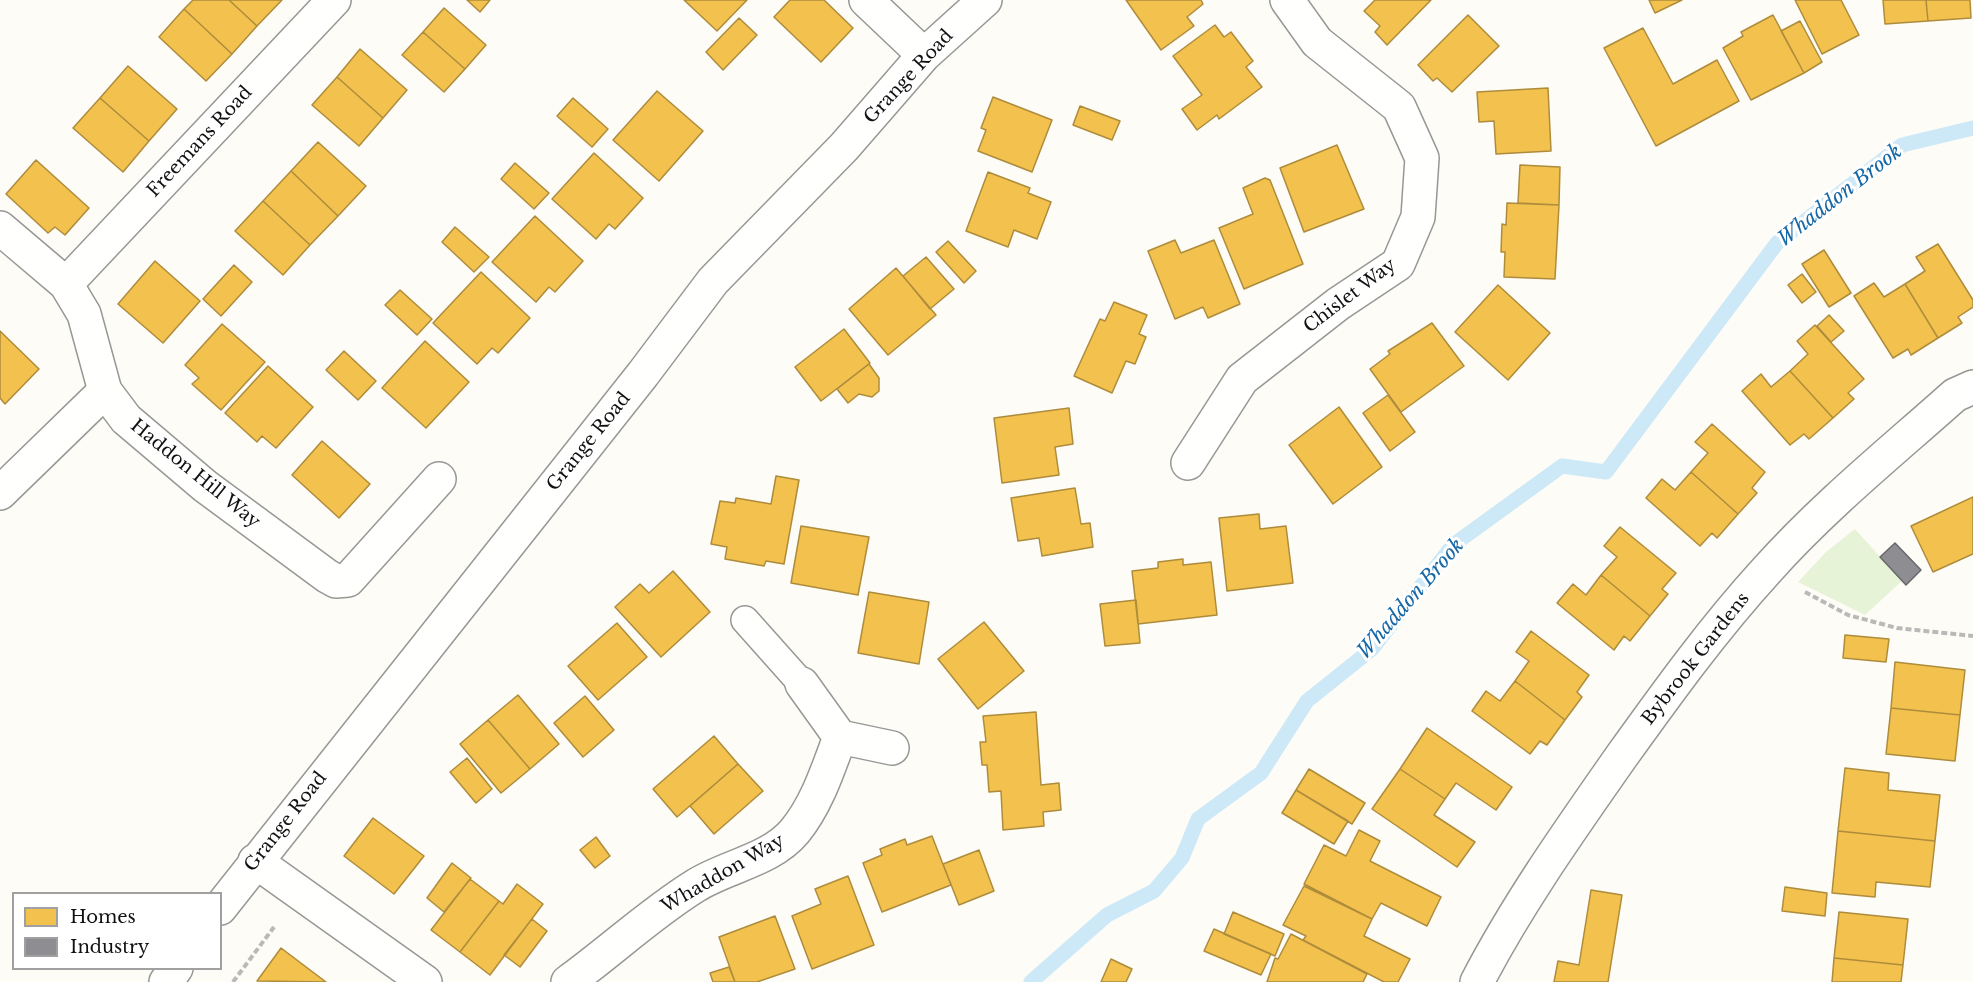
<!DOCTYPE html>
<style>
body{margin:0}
#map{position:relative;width:1973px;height:982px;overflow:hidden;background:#fdfcf7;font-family:"Libre Baskerville",serif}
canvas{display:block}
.legend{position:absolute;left:12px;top:892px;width:210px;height:78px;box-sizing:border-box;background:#fff;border:2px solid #a0a0a0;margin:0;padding:8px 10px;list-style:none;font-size:18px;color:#111}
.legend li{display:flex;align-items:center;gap:12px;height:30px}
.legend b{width:30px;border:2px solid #a0a0a0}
</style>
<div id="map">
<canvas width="1973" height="982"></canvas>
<ul class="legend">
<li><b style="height:16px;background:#f2c14e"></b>Homes</li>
<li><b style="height:16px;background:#8d8d92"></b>Industry</li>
</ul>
</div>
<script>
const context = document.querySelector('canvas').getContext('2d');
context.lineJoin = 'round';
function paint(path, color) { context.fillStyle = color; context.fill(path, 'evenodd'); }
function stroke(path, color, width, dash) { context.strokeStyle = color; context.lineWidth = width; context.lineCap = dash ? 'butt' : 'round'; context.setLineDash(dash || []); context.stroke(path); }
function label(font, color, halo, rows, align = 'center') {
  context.font = font + ' "Libre Baskerville",serif'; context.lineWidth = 6; context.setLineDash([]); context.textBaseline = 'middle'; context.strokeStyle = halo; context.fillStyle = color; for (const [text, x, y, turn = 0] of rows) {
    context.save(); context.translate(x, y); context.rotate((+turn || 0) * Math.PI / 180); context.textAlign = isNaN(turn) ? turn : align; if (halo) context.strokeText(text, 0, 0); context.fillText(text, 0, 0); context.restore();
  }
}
const green = new Path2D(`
 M1855 529 1902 581 1865 615 1798 582 1826 552Z`);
const homes = new Path2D(`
 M193 0H229L257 26 232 54 184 9Z
 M229 0H282L257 26Z
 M467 0H490L480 12Z
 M684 0H747L717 31Z
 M790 0H824L853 28 821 62 774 17Z
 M1126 0H1201L1203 4 1187 17 1194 26 1161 50Z
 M1375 0H1431L1387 45 1375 32 1380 26 1364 11Z
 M1649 0H1682L1655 13Z
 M1795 0H1841L1859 35 1822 54Z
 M1883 0H1926L1928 21 1885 24Z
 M1926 0H1970L1971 18 1928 21Z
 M444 8 486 45 465 69 423 32Z
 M184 9 232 54 206 81 159 37Z
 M1468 15 1499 46 1452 92 1437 78 1433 81 1418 65Z
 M1773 15 1804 73 1751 100 1723 48 1743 36 1741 32Z
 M739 18 757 35 723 70 706 52Z
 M1800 21 1822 62 1804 73 1781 31Z
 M1215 25 1224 37 1231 32 1253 61 1246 67 1262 87 1219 119 1217 115 1197 130 1182 109 1202 95 1173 56Z
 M1643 28 1673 84 1717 60 1739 101 1656 146 1604 48Z
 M423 32 465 69 444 92 402 55Z
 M360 49 407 90 383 118 337 77Z
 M128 66 177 109 149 141 100 98Z
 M337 77 383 118 359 146 312 105Z
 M1548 88 1551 151 1496 154 1494 121 1479 122 1477 92Z
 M657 91 703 131 659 181 613 140Z
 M993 97 1052 120 1032 172 978 151 986 130 981 128Z
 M100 98 149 141 123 172 73 128Z
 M573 98 608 129 592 147 557 116Z
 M1080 106 1120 121 1112 140 1073 125Z
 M318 142 366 186 338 216 291 171Z
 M1337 145 1364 209 1304 232 1280 168Z
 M594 153 643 198 615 229 609 224 596 239 552 199Z
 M36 160 89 208 65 235 55 227 48 233 6 194Z
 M515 163 549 193 534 209 501 179Z
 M1520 165 1560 167 1559 205 1518 203Z
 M291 171 338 216 310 245 263 201Z
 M988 172 1030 188 1028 193 1051 202 1037 239 1014 230 1008 247 966 231Z
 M1265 178 1270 180 1303 264 1244 289 1219 228 1253 214 1243 188Z
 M263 201 310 245 283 275 235 231Z
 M1507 203 1559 205 1555 279 1504 277 1505 252H1501L1502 224 1506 225Z
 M535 216 583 261 555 292 549 287 536 302 492 262Z
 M455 227 489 257 474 272 442 242Z
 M1175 240 1181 253 1214 240 1240 304 1208 318 1203 307 1175 319 1148 251Z
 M948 241 976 271 964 283 936 252Z
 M1938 244 1973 300V307L1958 317 1962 323 1938 338 1905 284 1925 271 1916 257Z
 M1824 250 1851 293 1829 307 1802 264Z
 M926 257 954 289 930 309 903 276Z
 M155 261 200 301 163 343 118 304Z
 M234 265 252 282 221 316 203 299Z
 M896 268 936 315 888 355 849 309Z
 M481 272 530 318 498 353 492 348 477 364 433 323Z
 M1802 274 1816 292 1802 303 1788 285Z
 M1874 283 1884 297 1905 284 1938 338 1911 355 1908 349 1893 358 1854 296Z
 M1498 285 1550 333 1508 380 1455 332Z
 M400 290 432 319 417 335 385 305Z
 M1114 302 1147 315 1139 334 1146 337 1135 364 1126 361 1112 393 1074 376 1100 319 1105 321Z
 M1829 315 1844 331 1831 342 1817 326Z
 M1432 323 1464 366 1401 412 1370 369 1390 354 1388 351Z
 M222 324 265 362 221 410 192 384 199 378 185 365Z
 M1815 325 1864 379 1848 393 1854 399 1833 418 1790 371 1808 354 1797 341Z
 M844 329 870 363 821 401 795 367Z
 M0 331 39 369 5 404 0 398Z
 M425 341 469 382 426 428 382 388Z
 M344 351 376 381 358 400 326 370Z
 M869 364 879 378V391L872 397 859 394 848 403 837 389Z
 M268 366 313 407 276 448 262 436 257 442 225 413Z
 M1790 371 1833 418 1809 439 1804 434 1790 445 1742 391 1761 374 1771 387Z
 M1388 395 1415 432 1390 451 1363 413Z
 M1339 407 1382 467 1333 504 1289 445Z
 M1069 408 1073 444 1055 447 1059 475 1002 483 994 418Z
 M1712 424 1765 472 1752 488 1757 493 1738 514 1691 472 1708 453 1695 442Z
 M322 441 370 484 339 518 292 475Z
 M1691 472 1738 514 1717 538 1712 533 1700 546 1646 498 1662 479 1675 490Z
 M776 476 799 480 784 564 766 561 764 566 725 559 727 547 711 544 720 501 735 503 736 498 771 504Z
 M1075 488 1081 524 1090 523 1093 547 1042 556 1039 538 1018 541 1011 498Z
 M1973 497V554L1933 572 1911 526Z
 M1259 514 1260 529 1286 526 1293 583 1227 591 1219 518Z
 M801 526 869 537 858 595 791 583Z
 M1620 527 1676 573 1662 589 1668 594 1650 616 1601 575 1617 557 1604 546Z
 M1183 559V565L1211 562 1217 615 1138 624 1132 571 1158 568V562Z
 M673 571 710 612 661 657 615 607 640 584 649 593Z
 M1601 575 1650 616 1630 641 1624 636 1614 650 1557 603 1573 584 1586 595Z
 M869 592 929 602 919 664 858 653Z
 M1136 600 1140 643 1105 646 1100 604Z
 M984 622 1024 671 978 709 938 659Z
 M617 623 647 657 598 700 568 666Z
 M1531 631 1589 675 1577 692 1582 697 1565 720 1515 681 1529 661 1516 652Z
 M1845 635 1889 639 1886 662 1843 658Z
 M1895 662 1965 670 1960 715 1891 708Z
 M1515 681 1565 720 1547 745 1540 741 1530 754 1472 711 1486 691 1500 701Z
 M518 695 559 744 530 769 488 720Z
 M585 696 614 730 583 757 554 723Z
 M1891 708 1960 715 1955 761 1886 754Z
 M1036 712 1041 785 1059 783 1061 810 1043 812 1044 826 1003 830 1001 791 989 792 987 765H982L980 742H986L983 716Z
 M488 720 530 769 501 793 460 744Z
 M1427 728 1512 787 1496 810 1456 783 1445 799 1400 769Z
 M714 736 738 764 677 817 653 789Z
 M467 758 492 789 476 803 450 772Z
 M738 764 763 791 714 834 690 806Z
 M1845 768 1889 773 1888 790 1940 795 1935 841 1838 831Z
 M1309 769 1365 803 1352 824 1296 790Z
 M1400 769 1445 799 1434 815 1475 842 1457 867 1372 809Z
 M1296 790 1348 821 1334 844 1282 813Z
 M373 818 424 856 394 894 344 856Z
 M1359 830 1380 841 1370 861 1441 897 1427 926 1381 903 1372 919 1304 884 1324 845 1346 856Z
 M1838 831 1935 841 1930 887 1876 882 1875 897 1832 893Z
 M932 836 951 885 882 912 863 863 882 855 880 849 905 839 907 845Z
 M596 837 610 856 595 868 580 850Z
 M979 850 994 891 959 905 943 864Z
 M452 863 471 878 444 912 427 898Z
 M848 876 874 945 812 969 792 916 821 904 815 889Z
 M470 879 499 901 460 952 431 930Z
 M517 884 543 904 490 975 460 952 499 901 503 904Z
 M1304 886 1372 919 1364 936 1410 959 1398 982H1384L1303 940 1306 936 1283 925Z
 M1785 887 1827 893 1825 916 1782 911Z
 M1591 890 1622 895 1608 982H1554L1558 961 1579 965Z
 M1233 912 1284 934 1275 956 1224 934Z
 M1839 912 1908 919 1903 965 1834 958Z
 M775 916 795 969 757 982H735L719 937Z
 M532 919 547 931 520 967 504 955Z
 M1214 929 1271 954 1261 975 1204 951Z
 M1291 934 1367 974 1363 982H1267L1275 958 1278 959Z
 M281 948 326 982 257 981Z
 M1834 958 1903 965 1901 982H1832Z
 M1111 959 1132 969 1126 982H1101Z
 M729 967 735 982H713L710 973Z`);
const industry = new Path2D(`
 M1895 543 1921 570 1906 585 1880 557Z`);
const stream = new Path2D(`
 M1031 982 1107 915 1154 891 1182 858 1198 819 1261 773 1307 701 1372 649 1453 545 1562 466 1606 472 1777 243 1902 145 1973 128`);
const path = new Path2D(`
 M1805 592 1848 615 1897 628 1973 636
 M233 982 274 927`);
const service = new Path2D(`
 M745 620 802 684`);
const minor = new Path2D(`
 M866 0 924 55
 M0 228 66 284 84 314 105 391 126 419 205 486 327 576 336 581 348 580 439 479
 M66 284 334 0
 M1188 463 1242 379 1338 304 1398 264 1418 217 1422 158 1399 107 1317 42 1287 0
 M0 493 105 391
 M802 684 840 737 892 748
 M255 861 425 982
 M220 908 643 374 713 281 844 147 924 55 985 0
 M166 982 176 968
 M568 982C611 951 650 914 695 886 726 866 770 861 795 831 817 804 828 769 840 737
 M1477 982C1518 903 1570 830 1621 757 1667 693 1713 629 1766 571 1823 507 1891 452 1955 395L1973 387`);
const streetNames = [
 ["Grange Road",909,77,-47],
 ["Freemans Road",200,142,-47],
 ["Chislet Way",1350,296,-37],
 ["Grange Road",589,442,-51],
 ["Haddon Hill Way",195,474,39],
 ["Bybrook Gardens",1696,659,-52],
 ["Grange Road",286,822,-52],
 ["Whaddon Way",723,874,-30]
];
const waterNames = [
 ["Whaddon Brook",1840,196,-38],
 ["Whaddon Brook",1411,599,-49]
];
paint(green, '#e7f3d7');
paint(homes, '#f2c14e');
stroke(homes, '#ae8c3c', 1.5);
paint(industry, '#8d8d92');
stroke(industry, '#68686b', 1.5);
stroke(stream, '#cde8f7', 15);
stroke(service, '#979795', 30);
stroke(minor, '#979795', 36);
stroke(path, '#b9b9b8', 4, [6, 3]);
stroke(service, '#fffffe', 27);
stroke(minor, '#fffffe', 33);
label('18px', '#111', '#fff', streetNames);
label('italic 20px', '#1768a6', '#fff', waterNames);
</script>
